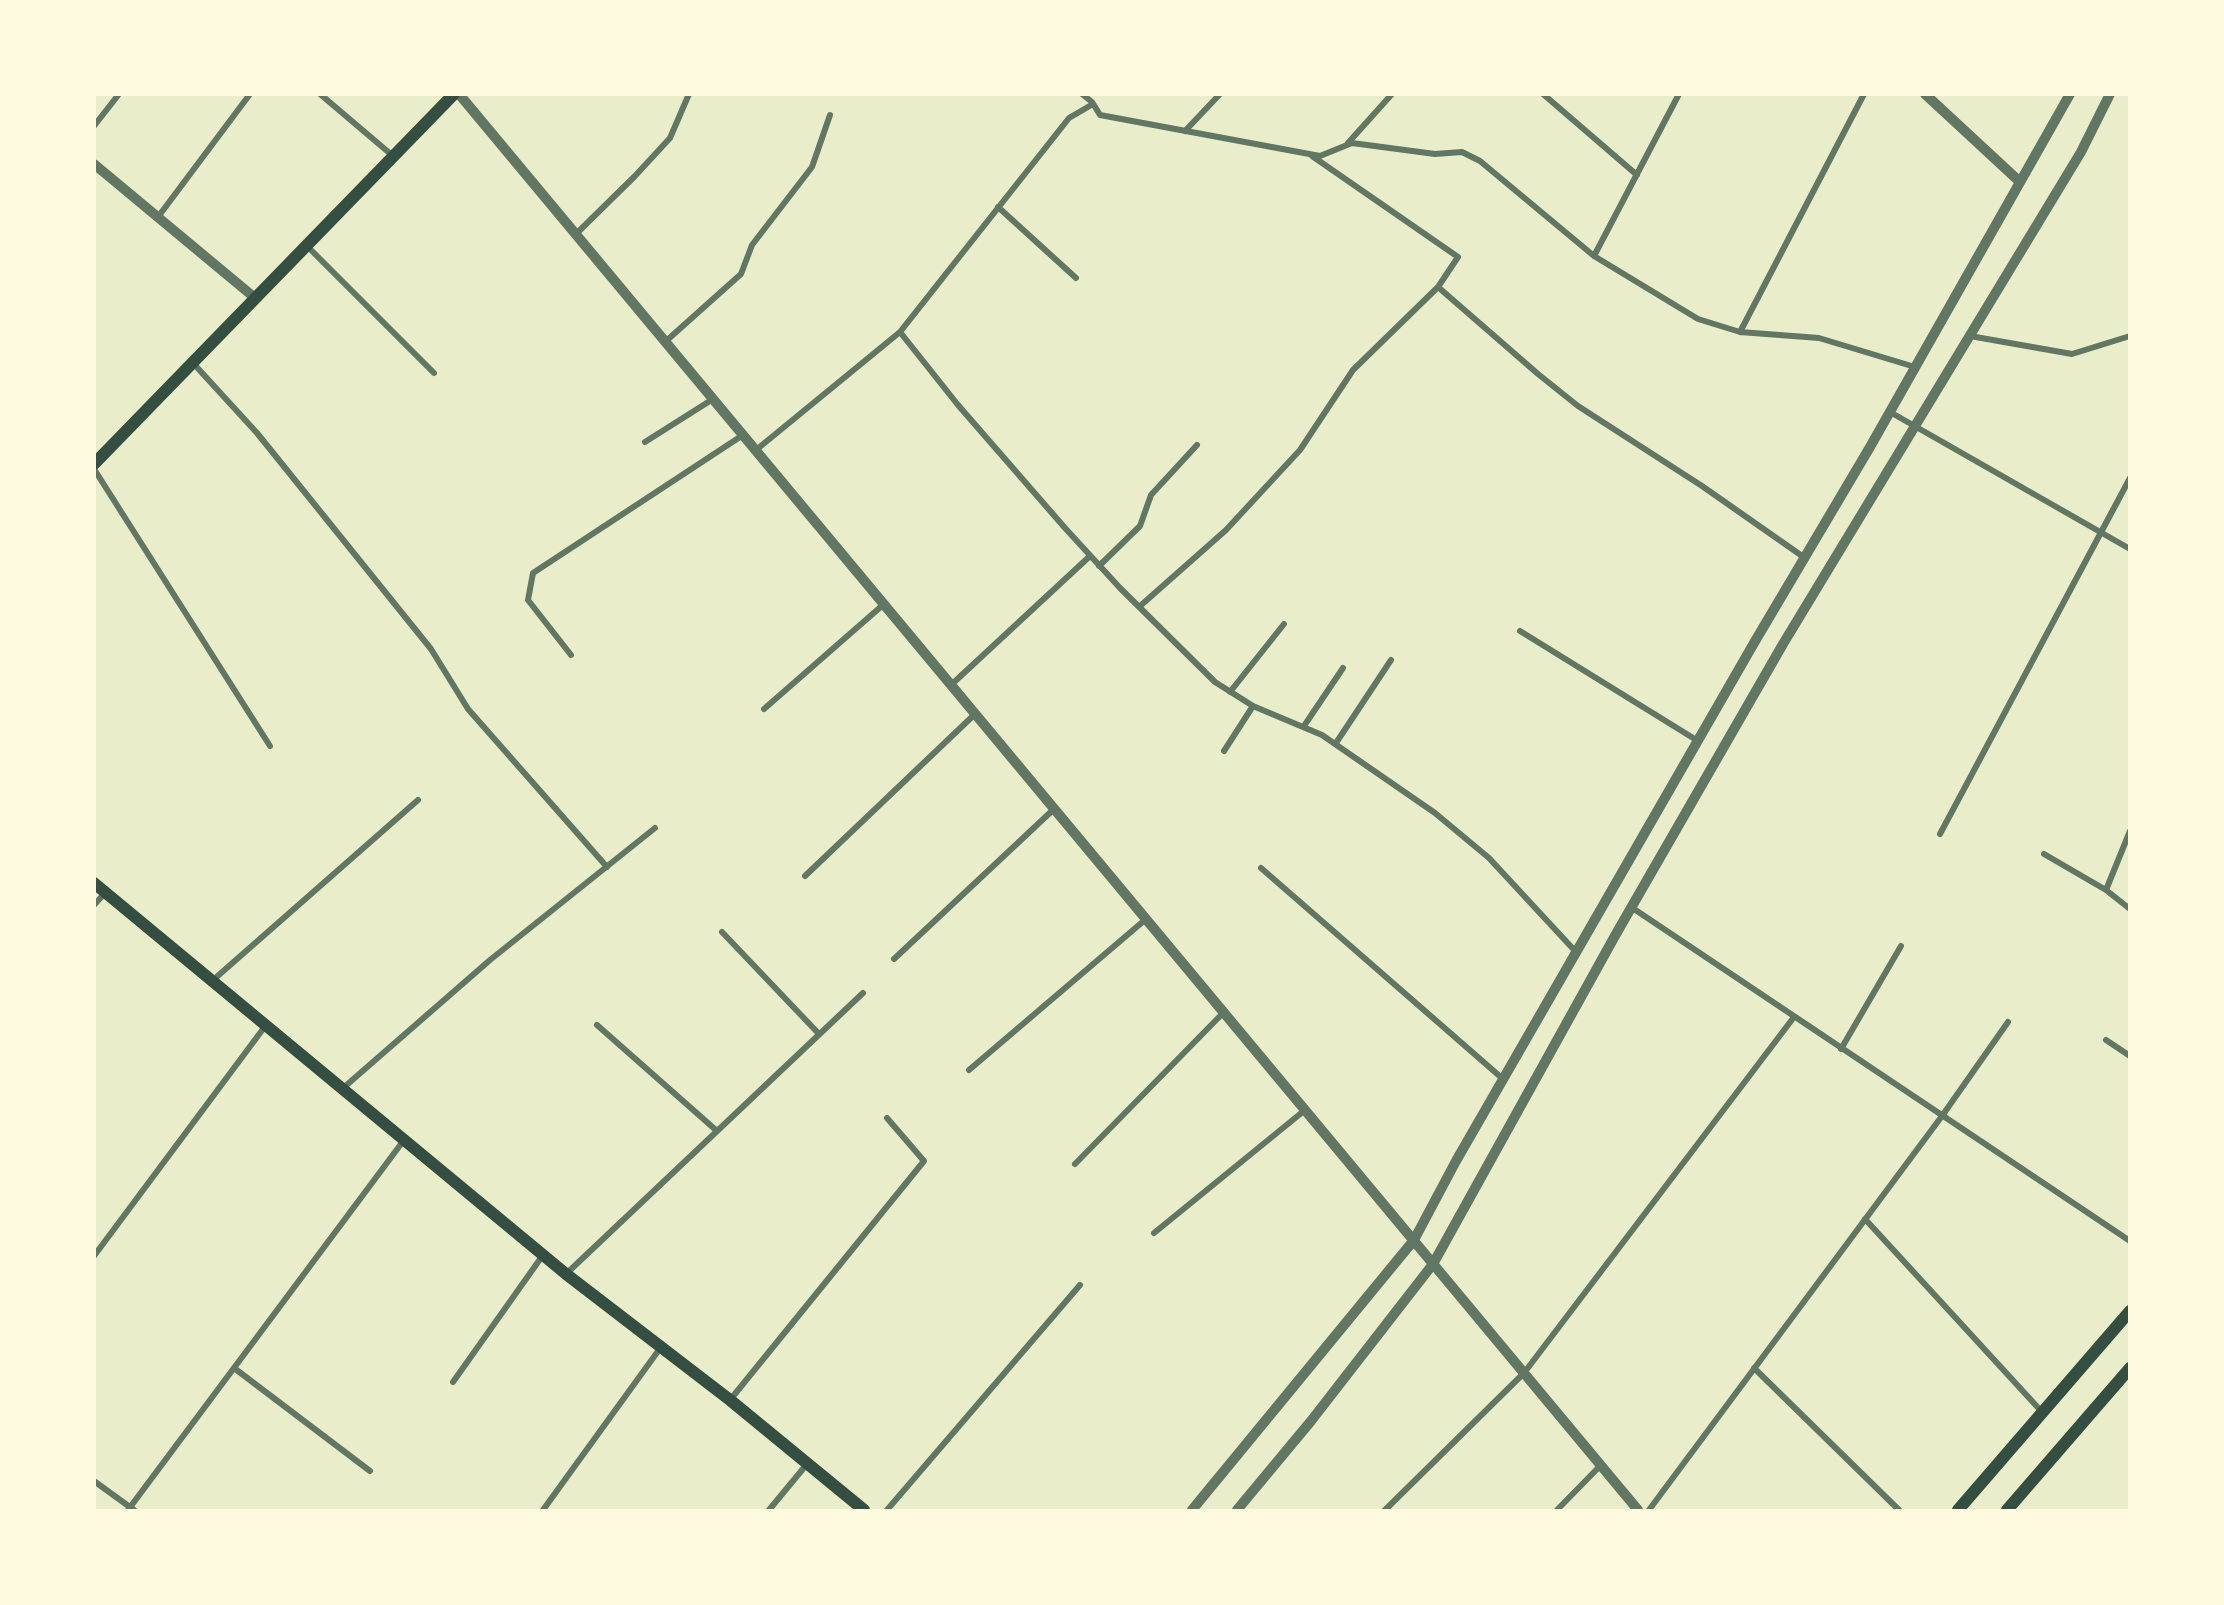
<!DOCTYPE html>
<html>
<head>
<meta charset="utf-8">
<style>
  body { margin:0 }
  #map { position:relative; width:2224px; height:1605px; overflow:hidden; background:#e9edc9; font-family:"Varela Round",sans-serif }
  canvas { display:block }
  .frame { position:absolute; inset:0; border:96px solid #fefae0; pointer-events:none }
</style>
</head>
<body>
<div id="map">
<canvas width="2224" height="1605"></canvas>
<div class="frame"></div>
</div>
<script>
const g = document.querySelector('canvas').getContext('2d');
g.lineJoin = 'round';
const poly = rows => new Path2D(rows.map(r => 'M' + r).join(''));
function strokePath(path, color, width, dash) { g.strokeStyle = color; g.lineWidth = width; g.lineCap = dash ? 'butt' : 'round'; g.setLineDash(dash || []); g.stroke(path); }
const minor = poly([
  [320,94,393,156],
  [1082,94,1092,102,1100,115,1320,156,1352,143,1435,154,1462,152,1480,161,1594,256,1698,319,1740,332,1819,338,1915,367],
  [1543,94,1637,175],
  [94,126,119,94],
  [1185,131,1220,94],
  [1348,143,1392,94],
  [1312,156,1458,257,1438,287,1538,374,1578,406,1702,486,1805,558],
  [998,207,1076,278],
  [158,217,250,94],
  [576,234,635,176,670,138,689,94],
  [306,245,434,373],
  [1594,256,1679,94],
  [900,332,958,405,1065,528,1120,588,1215,682,1253,706,1322,735,1435,813,1489,858,1576,952],
  [1740,332,1864,94],
  [1970,336,2072,354,2130,336],
  [665,342,741,274,752,245,812,167,830,115],
  [193,363,257,433,431,649,468,709,607,867],
  [1890,412,2130,549],
  [645,442,713,399],
  [756,450,900,332,1069,118,1093,104],
  [94,469,270,746],
  [1099,566,1140,526,1151,495,1197,445],
  [1139,607,1226,530,1300,450,1353,370,1438,287],
  [1520,631,1698,741],
  [571,655,528,600,533,573,743,435],
  [951,685,1090,556],
  [1230,692,1284,624],
  [764,709,884,604],
  [1304,726,1343,668],
  [1336,743,1391,660],
  [1224,751,1253,706],
  [1940,834,2130,478],
  [2044,854,2106,890,2130,909],
  [1261,868,1503,1079],
  [805,876,975,714],
  [2106,890,2130,831],
  [94,905,106,892],
  [1631,907,2130,1241],
  [722,932,819,1034],
  [894,959,1054,809],
  [212,981,418,800],
  [597,1025,717,1131],
  [2106,1040,2130,1056],
  [1841,1049,1901,946],
  [969,1070,1146,919],
  [342,1089,490,960,655,828],
  [1075,1164,1224,1012],
  [1865,1219,2042,1412],
  [1154,1233,1305,1110],
  [94,1256,266,1025],
  [566,1274,863,993],
  [234,1368,370,1471],
  [1754,1368,1899,1510],
  [453,1382,543,1255],
  [730,1400,924,1161,887,1118],
  [94,1481,134,1510],
  [128,1510,404,1140],
  [543,1510,661,1347],
  [769,1510,807,1464],
  [887,1510,1080,1285],
  [1385,1510,1524,1373,1794,1017],
  [1557,1510,1601,1465],
  [1649,1510,1942,1116,2008,1022]
]);
const tertiary = poly([
  [459,94,1638,1510],
  [1925,94,2020,182],
  [94,164,255,298],
  [1192,1510,1414,1240,1456,1161,1754,643,1870,447,2070,94],
  [1237,1510,1311,1421,1433,1264,1616,934,1783,644,2081,152,2110,94]
]);
const secondary = poly([
  [94,464,454,94],
  [94,883,566,1274,730,1400,864,1510],
  [1958,1510,2130,1311],
  [2007,1510,2130,1368]
]);
strokePath(minor, '#617663', 6);
strokePath(tertiary, '#617663', 10);
strokePath(secondary, '#344e41', 12);
</script>
</body>
</html>
